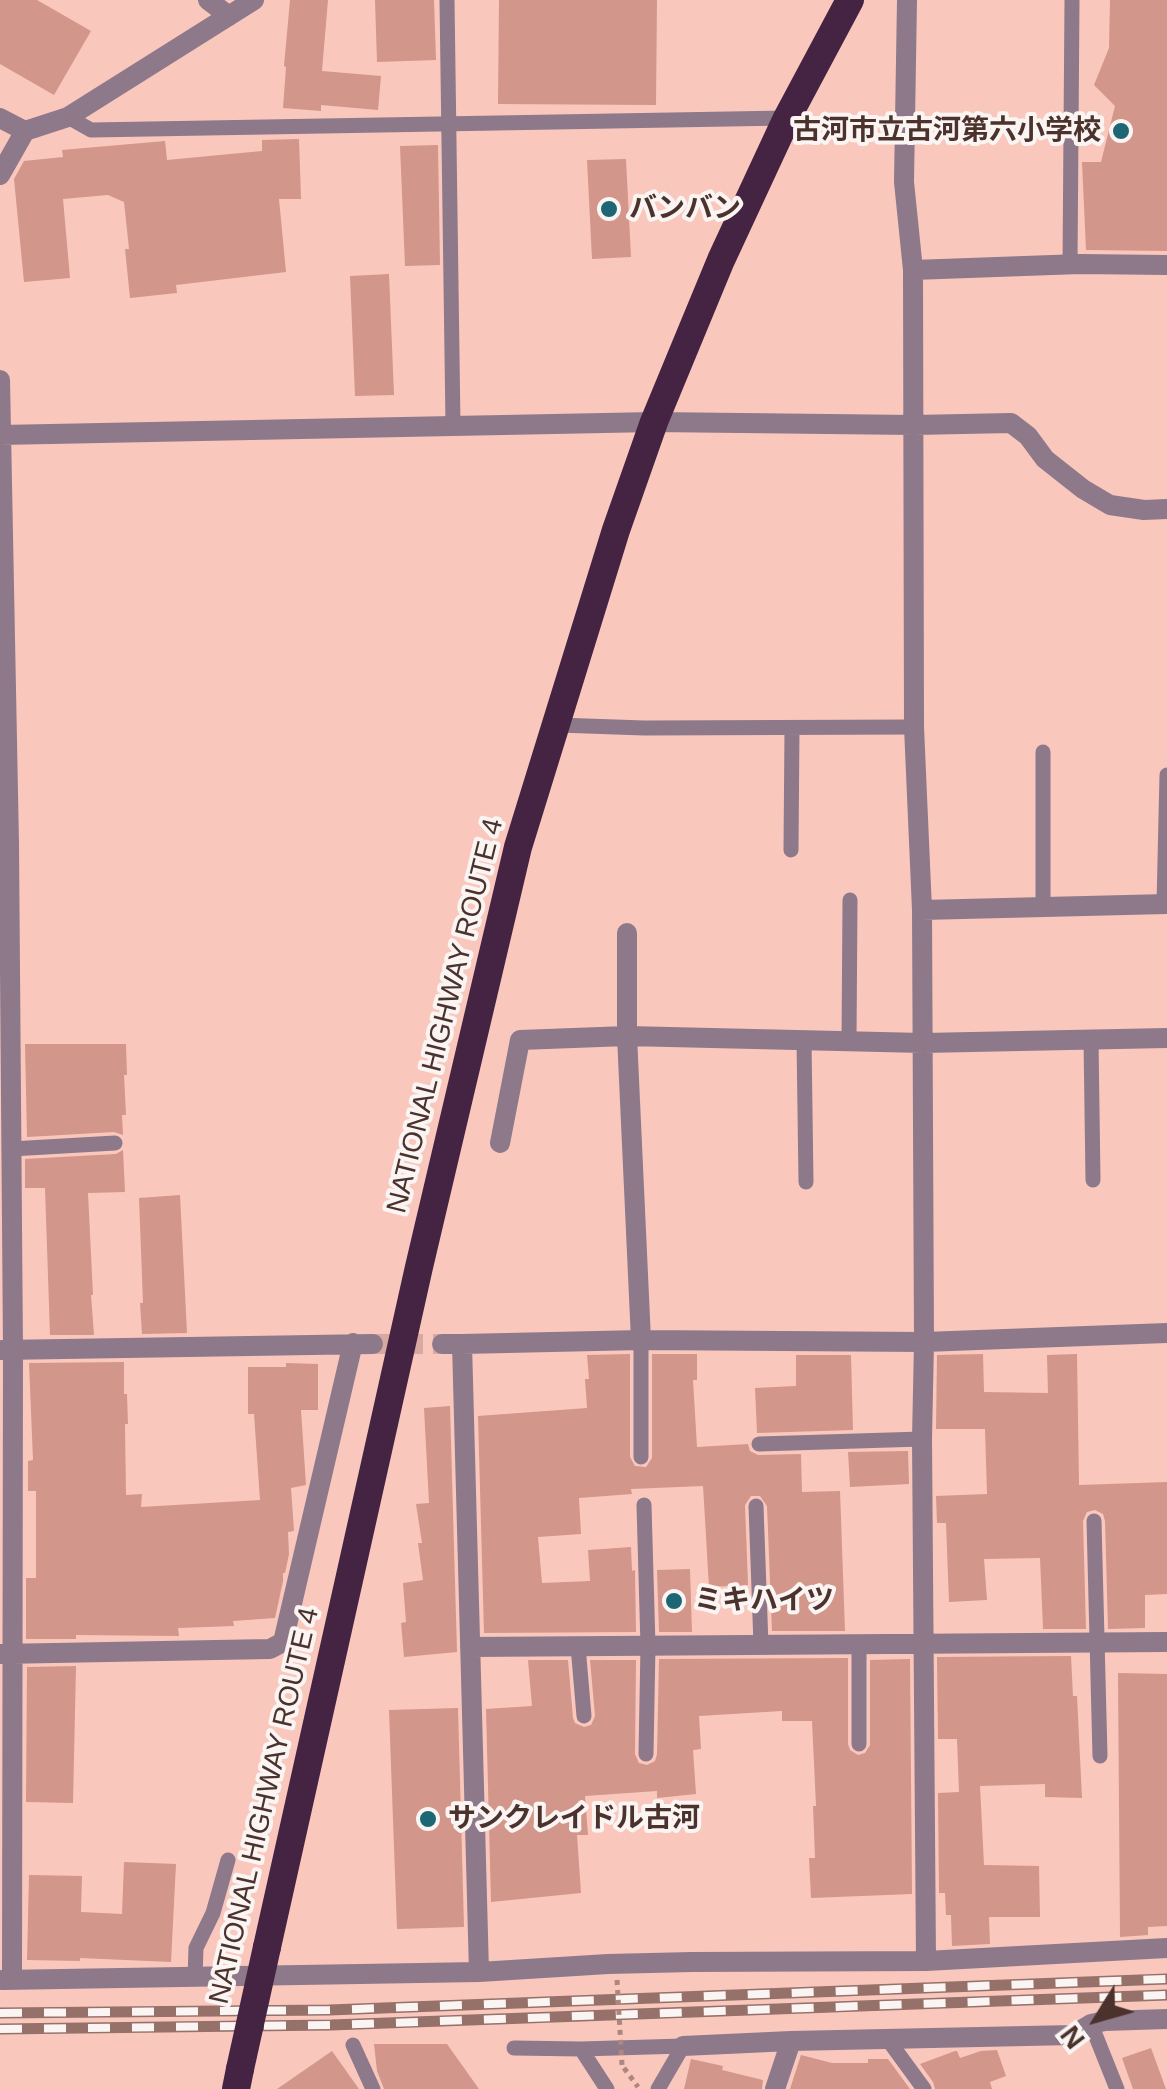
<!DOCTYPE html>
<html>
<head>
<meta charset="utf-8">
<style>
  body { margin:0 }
  #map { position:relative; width:1167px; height:2089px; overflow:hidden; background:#fac7bd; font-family:Helvetica,sans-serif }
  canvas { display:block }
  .north { position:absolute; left:1047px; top:1969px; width:100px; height:100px; -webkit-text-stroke:8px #faf4f2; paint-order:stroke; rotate:233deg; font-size:28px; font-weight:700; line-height:40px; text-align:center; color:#4b322d }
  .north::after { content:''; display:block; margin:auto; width:35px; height:45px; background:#4b322d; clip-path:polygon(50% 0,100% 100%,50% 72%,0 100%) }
</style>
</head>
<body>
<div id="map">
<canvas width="1167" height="2089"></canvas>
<div class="north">N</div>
</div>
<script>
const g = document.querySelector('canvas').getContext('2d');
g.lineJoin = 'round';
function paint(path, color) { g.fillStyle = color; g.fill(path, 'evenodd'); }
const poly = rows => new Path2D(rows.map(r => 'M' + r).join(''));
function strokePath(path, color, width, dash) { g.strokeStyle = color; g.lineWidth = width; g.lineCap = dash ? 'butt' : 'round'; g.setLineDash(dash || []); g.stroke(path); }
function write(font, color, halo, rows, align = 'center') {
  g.font = font + ' Helvetica,"Noto Sans JP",sans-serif'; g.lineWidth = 8; g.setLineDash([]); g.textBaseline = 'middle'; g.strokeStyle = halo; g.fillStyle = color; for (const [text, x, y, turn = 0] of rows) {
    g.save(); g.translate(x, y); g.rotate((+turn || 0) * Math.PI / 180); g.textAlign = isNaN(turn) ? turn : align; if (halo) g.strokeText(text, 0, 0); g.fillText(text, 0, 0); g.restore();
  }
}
const building = poly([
  [0,0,37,0,91,31,54,95,0,64],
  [290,0,328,0,322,71,381,76,378,110,321,105,321,111,283,108,286,67,284,66],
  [375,0,434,0,436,60,377,62],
  [499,0,657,0,656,105,498,104],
  [1110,0,1167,0,1167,251,1086,250,1082,162,1101,162,1115,106,1094,85,1109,48],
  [299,139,301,199,279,199,286,272,176,285,177,293,130,298,125,249,129,249,124,202,108,195,63,199,70,278,24,282,14,179,24,161,63,157,62,150,165,141,167,160,262,151,262,140],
  [438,145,440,265,405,266,400,146],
  [626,159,631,257,592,259,587,160],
  [389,274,394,395,355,396,350,276],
  [25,1044,126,1044,127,1075,124,1075,126,1115,122,1115,123,1135,114,1132,27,1137],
  [123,1150,125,1192,88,1193,93,1295,91,1295,94,1335,50,1335,45,1188,25,1188,25,1159,116,1154],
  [180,1195,187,1333,142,1334,140,1303,143,1303,139,1198],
  [630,1354,630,1457,635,1466,646,1467,652,1458,652,1354,697,1354,697,1380,693,1380,697,1447,748,1444,750,1451,758,1455,801,1454,802,1492,840,1491,845,1631,772,1631,767,1506,760,1496,751,1496,745,1505,748,1585,709,1587,703,1486,631,1489,632,1494,579,1498,581,1534,538,1537,542,1583,590,1581,588,1550,631,1547,632,1571,635,1570,636,1632,484,1633,478,1416,587,1408,585,1379,589,1379,587,1355],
  [983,1354,984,1392,1048,1393,1047,1355,1077,1354,1079,1485,1167,1482,1167,1594,1145,1595,1145,1628,1108,1629,1105,1521,1103,1514,1095,1510,1087,1512,1083,1521,1086,1629,1043,1629,1040,1558,984,1559,987,1600,949,1602,946,1523,937,1523,936,1496,987,1494,985,1429,936,1429,937,1355],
  [796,1355,851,1355,853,1430,757,1433,755,1388,796,1386],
  [124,1362,124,1394,127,1394,128,1424,125,1424,126,1495,142,1494,141,1507,260,1500,254,1414,248,1414,248,1367,286,1367,286,1363,318,1364,318,1410,301,1410,306,1485,291,1488,294,1531,288,1532,289,1554,285,1573,283,1573,283,1581,275,1618,233,1621,234,1626,178,1628,179,1636,76,1635,76,1639,26,1639,26,1578,36,1578,36,1491,28,1491,28,1461,33,1460,29,1363],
  [450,1406,457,1652,404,1657,401,1623,406,1622,403,1583,423,1580,418,1543,422,1543,416,1504,429,1503,424,1408],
  [908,1451,909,1484,850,1487,848,1452],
  [690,1569,692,1632,659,1632,657,1570],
  [1071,1656,1073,1696,1077,1696,1082,1798,1045,1797,1045,1784,980,1786,984,1865,1039,1866,1040,1917,989,1917,990,1944,952,1946,951,1915,946,1915,945,1893,939,1893,938,1793,959,1792,957,1739,938,1739,937,1657],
  [848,1658,848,1744,850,1750,858,1755,865,1753,870,1745,870,1660,910,1659,912,1894,811,1898,809,1858,815,1858,813,1806,816,1806,812,1721,782,1721,782,1711,699,1716,701,1749,693,1750,696,1794,657,1798,657,1791,585,1796,588,1835,577,1835,581,1893,491,1902,486,1709,532,1706,528,1660,568,1660,573,1718,575,1723,584,1727,591,1725,595,1716,590,1660,636,1660,635,1754,639,1763,647,1765,655,1761,657,1754,659,1659],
  [76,1666,73,1803,26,1802,27,1667],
  [1118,1673,1167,1674,1167,1926,1148,1927,1148,1935,1120,1937],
  [458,1708,464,1927,397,1929,389,1710],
  [124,1862,176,1864,171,1962,80,1958,80,1961,27,1960,29,1875,82,1876,81,1912,122,1914],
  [374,2044,447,2044,479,2089,384,2089,377,2071],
  [1151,2048,1166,2089,1133,2089,1122,2058],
  [997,2050,1006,2076,990,2082,992,2089,935,2089,933,2082,920,2064,955,2051,957,2051,960,2058,981,2051],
  [332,2051,359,2089,277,2089],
  [801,2055,832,2063,868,2063,868,2059,888,2059,910,2089,790,2089],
  [691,2059,723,2066,722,2070,763,2080,762,2089,684,2089]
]);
const minorTunnel = poly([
  [373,1344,442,1344]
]);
const path = poly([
  [624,2068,638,2087]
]);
const service = poly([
  [447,0,453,425],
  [68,117,91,130,787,118],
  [1070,265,1072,0],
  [558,725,644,728,914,727],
  [1043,752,1043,907],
  [791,850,792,728],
  [1164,904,1167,775],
  [1091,1039,1093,1180],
  [804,1040,806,1182],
  [849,1041,850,900],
  [11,1149,115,1143],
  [641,1340,641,1457],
  [759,1444,922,1439],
  [644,1505,648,1646,646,1754],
  [756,1506,761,1645],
  [1094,1521,1100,1756],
  [859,1644,859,1744],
  [578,1646,584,1716],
  [195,1978,196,1948,213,1913,228,1860],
  [1091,2024,1117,2089],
  [889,2041,924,2089],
  [353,2045,373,2089],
  [514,2048,581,2049],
  [607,2089,581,2049,683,2046],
  [658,2089,683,2046]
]);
const minor = poly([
  [208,0,229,16],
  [907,0,904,182,913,270,914,727,922,910,924,1342,922,1439,926,1961],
  [0,175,25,131,68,117,254,0],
  [913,270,1080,264,1167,265],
  [0,380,9,844,13,1350,12,1980],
  [0,435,654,422,914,425,1011,423,1028,436,1045,459,1083,489,1110,505,1144,510,1167,509],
  [922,910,1167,904],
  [627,933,627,1036,923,1043,1167,1038],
  [500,1143,520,1040,627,1036,641,1340],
  [442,1344,462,1344,479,1972],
  [462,1344,641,1340,924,1342,1167,1333],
  [2,1350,373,1344],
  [470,1647,1167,1642],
  [0,1654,270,1649,283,1642,353,1343],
  [2,1980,479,1972,608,1964,692,1962,926,1961,1167,1948],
  [683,2046,791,2041],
  [775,2089,791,2041,1073,2035,1091,2024,1105,2021,1167,2019]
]);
const tertiary = poly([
  [0,118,25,131]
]);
const trunk = poly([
  [267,1947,419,1267,518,847,616,530,654,422,721,260,787,118,850,0],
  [236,2089,240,2069]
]);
const rail = poly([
  [0,2013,329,2010,1167,1979],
  [0,2029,331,2025,1167,1995]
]);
const pathBridge = poly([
  [617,1980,622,2065]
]);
const trunkBridge = poly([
  [240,2069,267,1947]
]);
const markers = [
  [1121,131,10,"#1d6673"],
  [609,209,10,"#1d6673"],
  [674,1601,10,"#1d6673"],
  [428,1819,10,"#1d6673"]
];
const poiNames = [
  ["古河市立古河第六小学校",1101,131,"right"],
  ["バンバン",629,209],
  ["ミキハイツ",694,1601],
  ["サンクレイドル古河",448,1819]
];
const streetNames = [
  ["NATIONAL HIGHWAY ROUTE 4",446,1016,-76],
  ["NATIONAL HIGHWAY ROUTE 4",265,1806,-77]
];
paint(building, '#d2968b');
strokePath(minorTunnel, '#d7a9a0', 20, [20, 10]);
strokePath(path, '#ae867e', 5, [5, 5]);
strokePath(service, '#8d798a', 15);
strokePath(minor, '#8d798a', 20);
strokePath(tertiary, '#8d798a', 20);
strokePath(trunk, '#452342', 28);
strokePath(rail, '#95716a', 11);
strokePath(rail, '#faf4f2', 8, [22]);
strokePath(pathBridge, '#ae867e', 5, [5, 5]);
strokePath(trunkBridge, '#452342', 28);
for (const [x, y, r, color] of markers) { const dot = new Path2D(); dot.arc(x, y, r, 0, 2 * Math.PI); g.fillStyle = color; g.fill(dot); strokePath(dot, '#faf4f2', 4); }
write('bold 28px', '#4b322d', '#faf4f2', poiNames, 'left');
write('28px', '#4b322d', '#faf4f2', streetNames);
</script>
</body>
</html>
